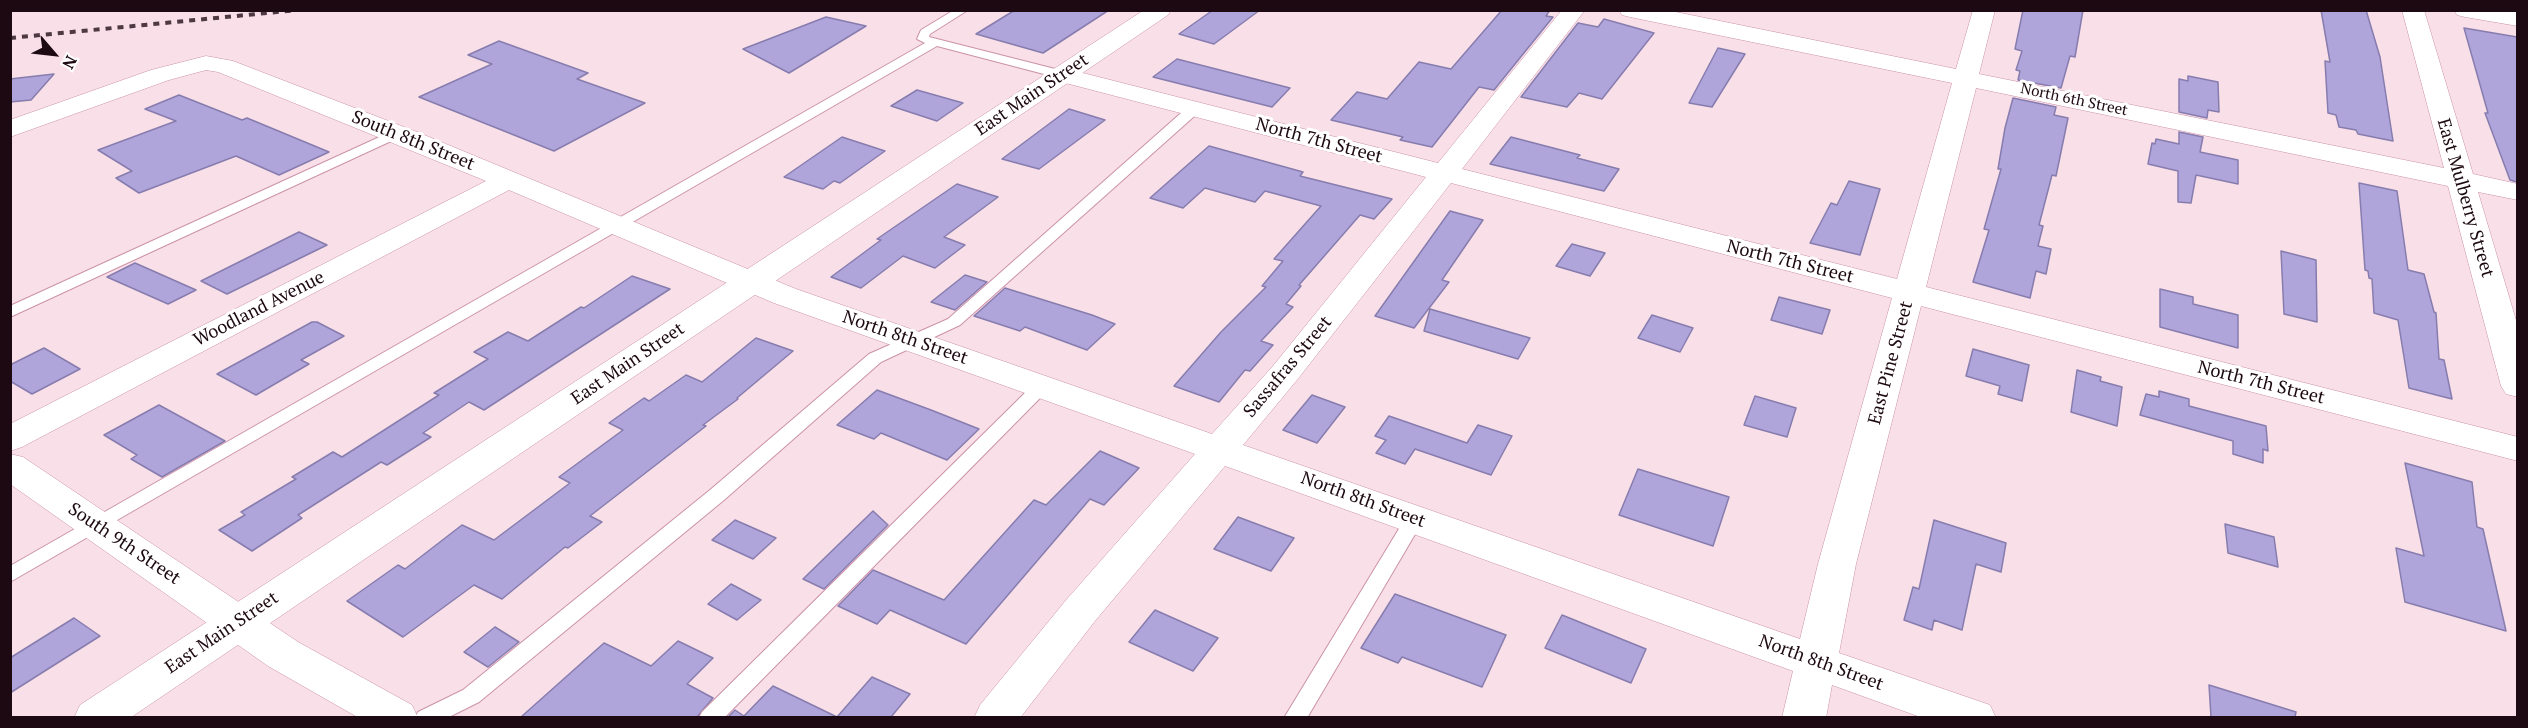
<!DOCTYPE html>
<html>
<head>
<meta charset="utf-8">
<style>
  body { margin:0 }
  #map { position:relative; width:2528px; height:728px; overflow:hidden; background:#f8dfe8; font-family:"PT Serif",serif }
  canvas { display:block }
  .frame { position:absolute; inset:0; border:12px solid #1d0912; pointer-events:none }
  .north { position:absolute; left:24px; top:24px; width:60px; height:60px; -webkit-text-stroke:4px #fff; paint-order:stroke; rotate:118deg; font-size:16px; font-weight:700; line-height:24px; text-align:center; color:#1d0912 }
  .north::after { content:''; display:block; margin:auto; width:21px; height:27px; background:#1d0912; clip-path:polygon(50% 0,100% 100%,50% 72%,0 100%) }
</style>
</head>
<body>
<div id="map">
<canvas width="2528" height="728"></canvas>
<div class="frame"></div>
<div class="north">N</div>
</div>
<script>
const g = document.querySelector('canvas').getContext('2d');
g.lineJoin = 'round';
function paint(path, color) { g.fillStyle = color; g.fill(path, 'evenodd'); }
const poly = rows => new Path2D(rows.map(r => 'M' + r).join(''));
function strokePath(path, color, width, dash) { g.strokeStyle = color; g.lineWidth = width; g.lineCap = dash ? 'butt' : 'round'; g.setLineDash(dash || []); g.stroke(path); }
function write(font, color, halo, rows, align = 'center') {
  g.font = font + ' "PT Serif",serif'; g.lineWidth = 6; g.setLineDash([]); g.textBaseline = 'middle'; g.strokeStyle = halo; g.fillStyle = color; for (const [text, x, y, turn = 0] of rows) {
    g.save(); g.translate(x, y); g.rotate((+turn || 0) * Math.PI / 180); g.textAlign = isNaN(turn) ? turn : align; if (halo) g.strokeText(text, 0, 0); g.fillText(text, 0, 0); g.restore();
  }
}
const building = poly([
  [1015,10,1109,10,1043,53,976,34,1015,10],
  [1213,10,1260,10,1214,44,1179,34,1213,10],
  [1502,10,1550,10,1546,16,1553,17,1494,90,1479,87,1432,147,1400,140,1403,137,1331,120,1357,92,1387,99,1419,62,1451,69,1502,10],
  [2023,10,2083,10,2075,57,2070,56,2061,88,2018,80,2020,71,2016,70,2022,51,2015,49,2023,10],
  [2321,10,2366,10,2380,57,2393,141,2358,134,2356,130,2339,127,2336,115,2328,113,2325,61,2330,62,2321,10],
  [826,17,866,26,789,73,743,49,826,17],
  [1604,19,1654,33,1602,99,1579,93,1567,107,1521,97,1578,23,1598,27,1604,19],
  [2464,28,2517,37,2517,182,2510,180,2485,113,2488,113,2464,28],
  [499,41,588,73,577,79,645,103,554,151,419,97,492,64,468,55,499,41],
  [1718,48,1745,54,1712,107,1689,103,1718,48],
  [1177,59,1290,88,1272,107,1153,77,1177,59],
  [54,74,31,100,10,102,10,79,54,74],
  [2188,76,2218,82,2219,112,2208,110,2207,118,2179,112,2179,79,2188,81,2188,76],
  [917,90,963,103,937,121,891,106,917,90],
  [179,95,242,120,247,118,329,152,279,175,236,156,139,193,116,178,132,171,98,150,176,121,145,109,179,95],
  [2013,98,2056,107,2054,115,2068,118,2056,176,2052,175,2039,225,2043,226,2038,246,2051,249,2046,274,2036,271,2030,298,1973,282,1989,230,1984,229,2001,169,1998,169,2005,128,2013,98],
  [1069,109,1105,120,1039,169,1002,159,1069,109],
  [2179,132,2203,137,2200,152,2238,160,2238,184,2196,175,2191,203,2178,202,2178,171,2148,164,2152,143,2155,144,2156,139,2179,144,2179,132],
  [842,137,885,151,840,183,834,181,823,189,784,177,842,137],
  [1511,137,1580,155,1577,158,1619,169,1604,191,1490,164,1511,137],
  [1209,146,1303,172,1300,176,1392,199,1374,219,1360,215,1299,285,1301,286,1286,304,1293,307,1261,341,1273,345,1250,371,1245,370,1219,402,1174,386,1221,332,1266,287,1262,286,1283,261,1274,259,1321,206,1265,191,1255,202,1205,188,1183,208,1150,198,1209,146],
  [1849,181,1880,189,1860,255,1810,243,1831,203,1837,205,1849,181],
  [2359,183,2397,191,2408,270,2424,274,2434,312,2436,313,2439,359,2444,360,2452,399,2409,388,2398,320,2374,313,2372,279,2369,278,2368,271,2365,270,2359,183],
  [957,184,998,197,944,237,965,245,935,268,903,256,861,288,831,277,881,240,877,239,957,184],
  [1450,211,1483,220,1442,280,1449,282,1414,328,1375,316,1450,211],
  [299,232,327,245,227,294,201,281,299,232],
  [1572,244,1605,253,1590,276,1556,266,1572,244],
  [2281,251,2316,260,2317,322,2284,314,2281,251],
  [135,263,196,290,168,304,107,277,135,263],
  [965,275,987,282,955,310,931,302,965,275],
  [632,276,670,289,484,410,469,402,423,433,431,437,387,465,381,462,298,515,302,518,252,551,219,530,245,515,241,512,296,479,292,477,333,452,342,457,439,395,434,393,488,359,474,352,508,332,528,341,581,307,584,308,632,276],
  [1005,288,1092,315,1115,324,1087,350,1025,327,1020,331,974,316,1005,288],
  [2160,289,2193,297,2193,304,2238,315,2238,348,2160,327,2160,289],
  [1779,297,1830,310,1822,334,1771,320,1779,297],
  [1430,309,1530,338,1518,359,1424,331,1430,309],
  [1652,315,1693,328,1680,352,1638,338,1652,315],
  [312,322,317,322,344,336,301,360,309,364,256,395,217,374,312,322],
  [756,338,793,351,737,398,738,399,703,425,706,426,590,516,602,522,568,548,565,547,502,599,474,585,403,637,347,601,398,565,405,569,462,525,494,540,570,483,559,477,623,430,609,423,644,398,649,401,686,375,702,382,756,338],
  [44,348,80,369,32,394,10,381,10,365,44,348],
  [1973,349,2029,365,2022,401,1998,394,2000,386,1966,376,1973,349],
  [2077,370,2101,377,2100,381,2122,387,2117,426,2071,412,2077,370],
  [877,390,931,410,979,429,947,460,881,433,874,439,837,425,877,390],
  [2159,391,2189,399,2189,406,2266,426,2268,451,2263,449,2263,463,2233,454,2233,441,2140,415,2146,394,2159,397,2159,391],
  [1312,395,1345,407,1317,443,1283,430,1312,395],
  [1755,396,1796,408,1787,437,1744,425,1755,396],
  [159,405,225,441,162,477,131,459,137,455,104,435,159,405],
  [1389,416,1467,443,1478,425,1512,436,1491,475,1415,449,1405,464,1376,453,1386,440,1375,436,1389,416],
  [1100,451,1139,468,1104,505,1090,499,966,644,890,610,877,624,838,606,873,570,944,600,1034,500,1046,505,1100,451],
  [2405,463,2472,482,2477,527,2483,529,2506,631,2405,602,2396,548,2424,556,2405,463],
  [1638,469,1729,497,1713,546,1619,515,1638,469],
  [873,511,888,525,824,589,803,579,873,511],
  [1238,517,1294,538,1271,571,1214,549,1238,517],
  [735,520,776,538,753,559,712,540,735,520],
  [1934,520,2006,543,2001,572,1976,564,1962,630,1934,620,1932,630,1904,620,1913,587,1919,589,1934,520],
  [2225,524,2274,537,2278,567,2228,553,2225,524],
  [731,584,761,600,737,620,708,604,731,584],
  [1395,594,1506,635,1482,687,1402,657,1398,663,1361,648,1395,594],
  [1155,610,1218,638,1193,671,1129,642,1155,610],
  [1562,615,1646,649,1631,683,1545,648,1562,615],
  [74,618,100,636,10,693,10,658,74,618],
  [495,627,519,642,488,667,464,652,495,627],
  [678,641,713,658,687,684,713,698,697,717,521,717,604,643,651,666,678,641],
  [872,677,910,694,891,717,728,717,735,710,744,716,773,686,837,717,872,677],
  [2209,685,2296,712,2295,717,2211,717,2209,685]
]);
const service = poly([
  [954,10,968,10,930,34,929,37,1067,72,1069,75,1063,79,937,46,10,582,10,566,925,43,917,39,921,30,954,10],
  [1194,105,1199,106,1200,109,1199,112,960,325,881,362,724,500,479,702,447,718,415,718,418,712,463,690,710,490,869,354,948,319,1189,106,1194,105],
  [397,129,402,130,404,133,402,136,10,317,10,306,397,129],
  [1042,381,1048,382,1050,386,1048,390,724,718,699,718,702,712,1036,382,1042,381],
  [1415,512,1422,514,1424,519,1307,718,1284,718,1408,514,1415,512]
]);
const minor = poly([
  [1562,10,1585,10,1462,169,1897,279,1952,83,1630,17,1622,15,1619,10,1666,10,1956,69,1973,10,1995,10,1979,74,2444,168,2402,10,2424,10,2473,174,2518,184,2518,200,2478,192,2518,327,2518,397,2506,394,2501,386,2448,186,1976,88,1926,287,2518,437,2518,461,1921,306,1856,564,1839,653,1990,705,1996,718,1923,718,1832,685,1826,718,1782,718,1793,671,1225,466,1095,621,1020,718,974,718,980,705,1067,599,1195,454,774,303,509,190,22,447,10,451,10,424,486,181,218,72,206,70,169,80,10,137,10,120,151,70,206,56,233,61,417,132,796,289,1212,434,1273,366,1426,177,1054,80,1051,75,1054,70,1063,68,1438,163,1562,10],
  [1451,183,1892,298,1818,564,1800,639,1243,445,1297,380,1451,183],
  [2454,10,2518,12,2518,26,2465,17,2457,15,2454,10],
  [10,454,23,457,298,642,412,705,418,718,359,718,268,666,10,484,10,454]
]);
const trunk = poly([
  [1144,10,1171,10,1168,15,130,718,74,718,80,705,1144,10]
]);
const rail = poly([
  [10,38,298,10]
]);
const farStreetnames = [
  ["North 6th Street",2074,100,12]
];
const streetNames = [
  ["East Main Street",1032,95,-34],
  ["South 8th Street",413,141,22],
  ["North 7th Street",1319,141,15],
  ["East Mulberry Street",2465,198,74],
  ["North 7th Street",1790,262,14],
  ["Woodland Avenue",259,309,-27],
  ["North 8th Street",905,338,19],
  ["East Pine Street",1891,363,-75],
  ["East Main Street",628,364,-34],
  ["Sassafras Street",1288,367,-50],
  ["North 7th Street",2261,383,14],
  ["North 8th Street",1363,500,20],
  ["South 9th Street",124,544,34],
  ["East Main Street",222,633,-34],
  ["North 8th Street",1821,663,20]
];
paint(building, '#b0a5da');
strokePath(building, '#877cae', 1.5);
strokePath(service, '#cc92a8', 2);
strokePath(minor, '#cc92a8', 1);
strokePath(trunk, '#cc92a8', 1);
paint(service, '#fff');
paint(minor, '#fff');
paint(trunk, '#fff');
strokePath(rail, '#4e3942', 4, [6, 6]);
write('15px', '#1d0912', '#fff', farStreetnames);
write('18px', '#1d0912', '#fff', streetNames);
</script>
</body>
</html>
